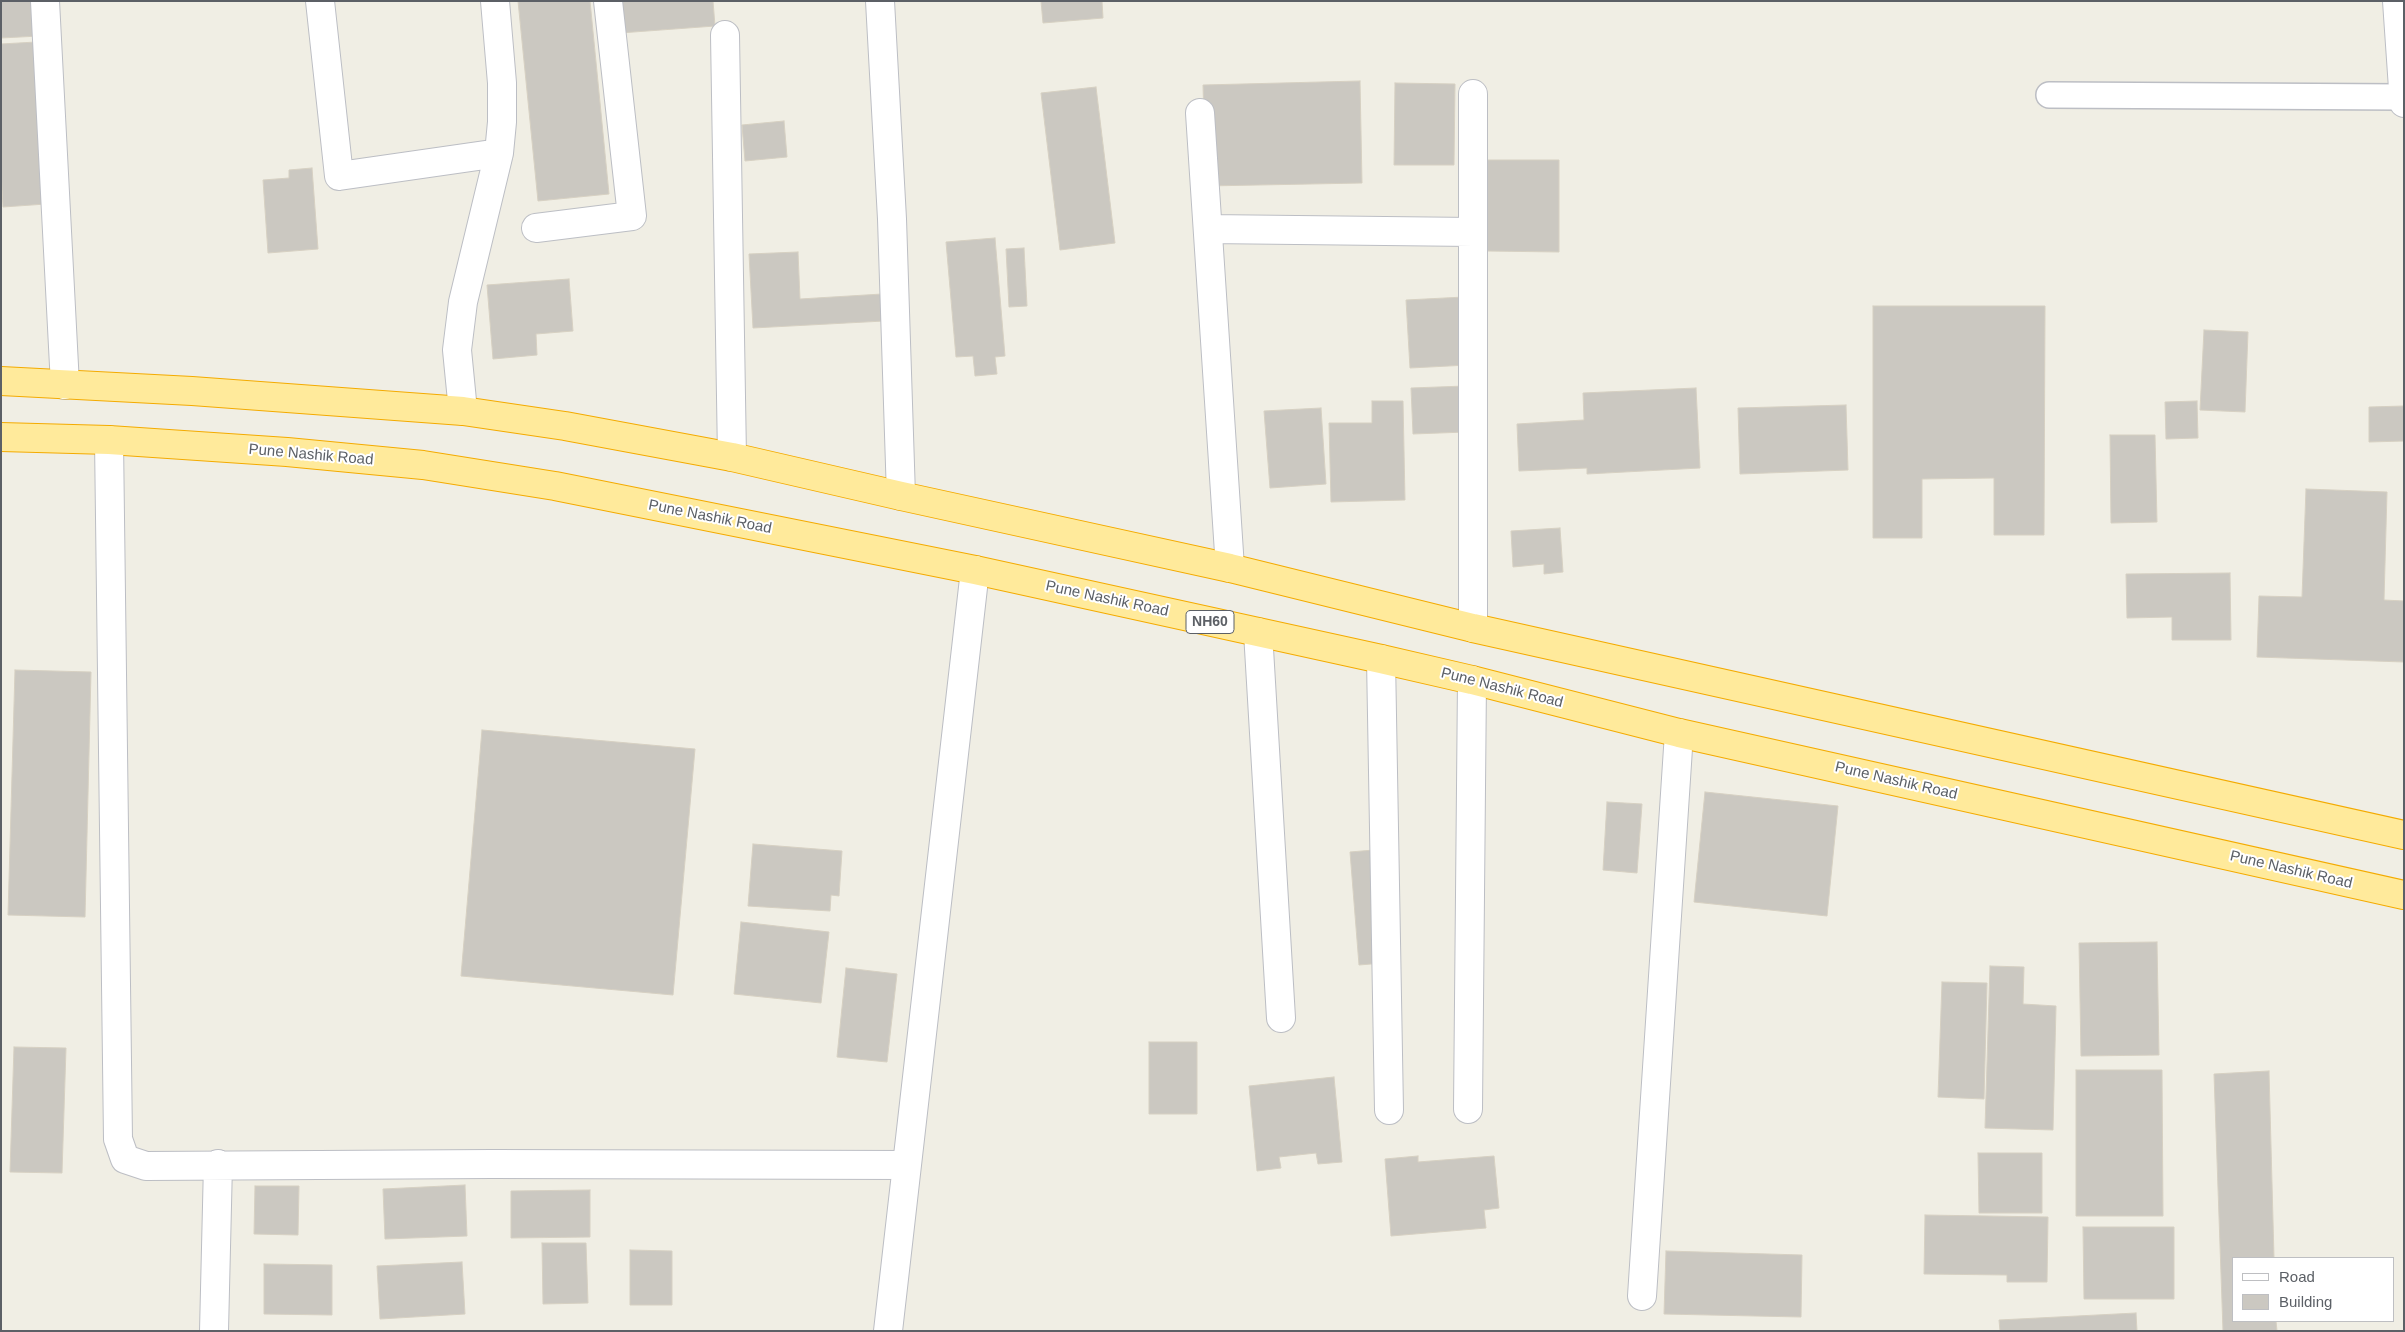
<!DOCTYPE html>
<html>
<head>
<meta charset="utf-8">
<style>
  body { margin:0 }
  #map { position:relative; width:2405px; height:1332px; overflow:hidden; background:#f0eee4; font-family:Helvetica,sans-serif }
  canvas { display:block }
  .frame { position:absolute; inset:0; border:2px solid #5c6066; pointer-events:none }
  .legend { position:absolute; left:2232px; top:1257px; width:162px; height:65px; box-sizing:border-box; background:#fff; border:1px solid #bebfc2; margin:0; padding:6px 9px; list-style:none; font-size:15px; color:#5c6066 }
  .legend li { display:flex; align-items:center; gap:10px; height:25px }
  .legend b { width:25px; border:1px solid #bebfc2 }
</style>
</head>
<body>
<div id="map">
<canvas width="2405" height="1332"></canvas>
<div class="frame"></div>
<ul class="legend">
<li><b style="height:6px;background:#fff"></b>Road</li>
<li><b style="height:14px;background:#cbc8c1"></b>Building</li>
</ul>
</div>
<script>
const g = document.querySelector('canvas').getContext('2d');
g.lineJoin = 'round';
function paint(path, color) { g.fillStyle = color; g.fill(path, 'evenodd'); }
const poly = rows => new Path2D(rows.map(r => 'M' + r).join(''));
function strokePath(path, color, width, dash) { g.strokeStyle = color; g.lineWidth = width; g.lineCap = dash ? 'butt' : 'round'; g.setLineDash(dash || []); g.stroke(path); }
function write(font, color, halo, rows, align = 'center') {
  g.font = font + ' Helvetica,sans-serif'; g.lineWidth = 4; g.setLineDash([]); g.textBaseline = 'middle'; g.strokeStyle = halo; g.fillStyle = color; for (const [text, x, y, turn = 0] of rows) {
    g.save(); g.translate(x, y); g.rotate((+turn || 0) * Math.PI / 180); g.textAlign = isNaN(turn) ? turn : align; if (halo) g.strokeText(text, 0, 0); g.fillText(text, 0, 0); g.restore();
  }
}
const building = poly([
  [1,1,37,1,39,36,1,38,1,1],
  [518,1,590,1,609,194,538,201,518,1],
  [618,1,713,1,715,26,620,33,618,1],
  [1041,1,1102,1,1103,18,1043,23,1041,1],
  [36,42,46,204,3,207,1,171,1,44,36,42],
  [1360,81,1362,183,1206,186,1203,85,1360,81],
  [1395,83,1455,84,1454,165,1394,165,1395,83],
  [1096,87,1115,243,1060,250,1041,93,1096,87],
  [784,121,787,157,745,161,742,125,784,121],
  [1487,160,1559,160,1559,252,1487,251,1487,160],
  [312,168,318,249,268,253,263,180,289,178,289,170,312,168],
  [995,238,1005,356,995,357,997,374,975,376,973,356,956,357,946,242,995,238],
  [1024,248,1027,306,1009,307,1006,249,1024,248],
  [798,252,800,299,882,294,884,321,753,328,749,254,798,252],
  [569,279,573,331,536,334,537,355,493,359,487,285,569,279],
  [1464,297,1468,365,1410,368,1406,300,1464,297],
  [1873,306,2045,306,2044,535,1994,535,1994,478,1922,479,1922,538,1873,538,1873,306],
  [2204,330,2248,332,2245,412,2200,410,2204,330],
  [1465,386,1466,432,1413,434,1411,388,1465,386],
  [1696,388,1700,468,1587,474,1587,468,1519,471,1517,424,1584,420,1583,393,1696,388],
  [1372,401,1403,401,1405,500,1331,502,1329,423,1372,423,1372,401],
  [2197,401,2198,438,2166,439,2165,402,2197,401],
  [1846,405,1848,470,1740,474,1738,408,1846,405],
  [2404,406,2404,441,2369,442,2369,407,2404,406],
  [1321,408,1326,484,1270,488,1264,411,1321,408],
  [2110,435,2155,435,2157,522,2111,523,2110,435],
  [2306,489,2387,492,2384,600,2404,601,2404,662,2257,657,2259,596,2302,597,2306,489],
  [1560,528,1563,572,1544,574,1544,564,1513,567,1511,531,1560,528],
  [2230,573,2231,640,2172,640,2172,617,2127,618,2126,574,2230,573],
  [15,670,91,672,85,917,8,915,15,670],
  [482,730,695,749,673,995,461,976,482,730],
  [1705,792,1838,806,1827,916,1694,902,1705,792],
  [1607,802,1642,804,1637,873,1603,870,1607,802],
  [753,844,842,851,839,896,831,895,830,911,748,906,753,844],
  [1374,850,1383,963,1359,965,1350,852,1374,850],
  [741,922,829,932,821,1003,734,994,741,922],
  [2157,942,2159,1055,2081,1056,2079,943,2157,942],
  [1990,966,2024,967,2023,1004,2056,1006,2053,1130,1985,1128,1990,966],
  [846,968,897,974,887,1062,837,1057,846,968],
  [1942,982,1987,983,1984,1099,1938,1097,1942,982],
  [1149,1042,1197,1042,1197,1114,1149,1114,1149,1042],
  [14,1047,66,1048,62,1173,10,1172,14,1047],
  [2076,1070,2162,1070,2163,1216,2076,1216,2076,1070],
  [2269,1071,2274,1258,2234,1258,2234,1321,2276,1321,2277,1331,2223,1331,2214,1074,2269,1071],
  [1334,1077,1342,1162,1318,1164,1316,1153,1279,1157,1281,1168,1257,1171,1249,1086,1334,1077],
  [1978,1153,2042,1153,2042,1213,1979,1213,1978,1153],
  [1418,1156,1418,1162,1494,1156,1499,1208,1484,1210,1486,1228,1391,1236,1385,1159,1418,1156],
  [465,1185,467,1236,385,1239,383,1189,465,1185],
  [255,1186,299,1186,298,1235,254,1234,255,1186],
  [590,1190,590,1237,511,1238,511,1191,590,1190],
  [1925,1215,2048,1217,2047,1282,2007,1282,2007,1275,1924,1274,1925,1215],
  [2083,1227,2174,1227,2174,1299,2084,1299,2083,1227],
  [542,1243,586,1243,588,1303,543,1304,542,1243],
  [630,1250,672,1251,672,1305,630,1305,630,1250],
  [1666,1251,1802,1255,1801,1317,1664,1314,1666,1251],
  [462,1262,465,1314,380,1319,377,1266,462,1262],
  [264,1264,332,1265,332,1315,264,1314,264,1264],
  [2136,1313,2137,1331,2000,1331,1999,1320,2136,1313]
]);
const service = poly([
  [2049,95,2403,97]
]);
const minor = poly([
  [45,1,65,385],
  [320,1,339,176,499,153],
  [880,1,892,219,901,496],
  [2397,1,2404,103],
  [725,35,732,457],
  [1200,113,1230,568],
  [536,228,632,216,608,1],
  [1208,229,1473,232],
  [463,411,457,350,463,302,499,153,502,122,502,83,495,1],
  [109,440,118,1139,125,1159,146,1166,492,1164,907,1165],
  [1473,628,1473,94],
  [1258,632,1281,1018],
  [1381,659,1389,1110],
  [1468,1109,1472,680],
  [1642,1296,1679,733],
  [214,1331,218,1164],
  [888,1331,975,570]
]);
const trunk = poly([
  [1,381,192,391,463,411,565,426,732,457,901,496,1230,568,1473,628,2404,835],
  [1,437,109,440,287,452,423,465,555,486,975,570,1381,659,1472,680,1679,733,2404,895]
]);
const shields = [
  [1210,622,48]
];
const shieldNames = [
  ["NH60",1210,622]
];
const streetNames = [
  ["Pune Nashik Road",311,455,5],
  ["Pune Nashik Road",710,517,11],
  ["Pune Nashik Road",1107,599,12],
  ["Pune Nashik Road",1502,688,14],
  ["Pune Nashik Road",1896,781,13],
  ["Pune Nashik Road",2291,870,13]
];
paint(building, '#cbc8c1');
strokePath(building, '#d6d0c2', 1);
strokePath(service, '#bcbec4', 28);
strokePath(minor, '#bcbec4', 30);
strokePath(trunk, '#f4ab00', 30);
strokePath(service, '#fff', 25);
strokePath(minor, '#fff', 28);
strokePath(trunk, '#ffea9b', 28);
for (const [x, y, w] of shields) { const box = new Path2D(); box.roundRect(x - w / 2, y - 11.5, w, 23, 4); g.fillStyle = '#fff'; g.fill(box); strokePath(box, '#5c6066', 1); }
write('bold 14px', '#5c6066', null, shieldNames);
write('15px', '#5c6066', '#fff', streetNames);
</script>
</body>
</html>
